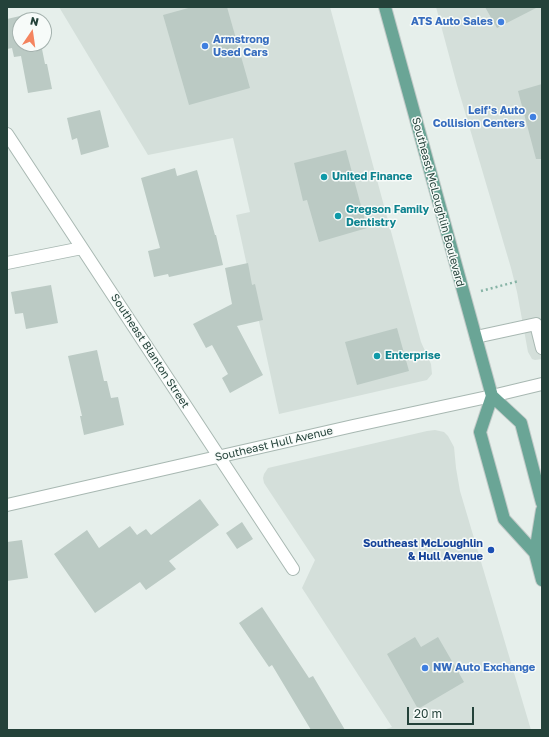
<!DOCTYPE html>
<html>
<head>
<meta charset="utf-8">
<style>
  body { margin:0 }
  #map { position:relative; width:549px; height:737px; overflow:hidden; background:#e6efeb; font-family:"Golos Text",sans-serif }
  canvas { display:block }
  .frame { position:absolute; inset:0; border:8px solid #24423a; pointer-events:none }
  .north { position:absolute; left:12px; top:12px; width:40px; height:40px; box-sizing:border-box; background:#f7fbf9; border:1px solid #a3b1ad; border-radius:50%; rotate:13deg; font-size:11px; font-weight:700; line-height:16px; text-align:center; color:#24423a }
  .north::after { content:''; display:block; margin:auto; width:14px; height:18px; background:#f4845f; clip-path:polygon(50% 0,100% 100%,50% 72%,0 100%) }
  .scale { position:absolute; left:407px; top:707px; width:67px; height:18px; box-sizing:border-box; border:2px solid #24423a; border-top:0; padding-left:5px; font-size:12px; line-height:14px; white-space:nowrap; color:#24423a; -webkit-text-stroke:3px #f7fbf9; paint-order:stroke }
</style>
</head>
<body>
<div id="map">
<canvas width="549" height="737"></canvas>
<div class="frame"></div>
<div class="north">N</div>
<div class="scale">20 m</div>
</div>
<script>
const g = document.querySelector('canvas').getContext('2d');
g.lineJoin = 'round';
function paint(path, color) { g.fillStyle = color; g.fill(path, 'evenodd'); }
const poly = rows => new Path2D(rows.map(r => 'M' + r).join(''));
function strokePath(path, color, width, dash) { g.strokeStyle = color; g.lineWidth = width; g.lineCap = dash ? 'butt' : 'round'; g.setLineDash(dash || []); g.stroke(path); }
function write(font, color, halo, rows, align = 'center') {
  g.font = font + ' "Golos Text",sans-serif'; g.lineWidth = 3; g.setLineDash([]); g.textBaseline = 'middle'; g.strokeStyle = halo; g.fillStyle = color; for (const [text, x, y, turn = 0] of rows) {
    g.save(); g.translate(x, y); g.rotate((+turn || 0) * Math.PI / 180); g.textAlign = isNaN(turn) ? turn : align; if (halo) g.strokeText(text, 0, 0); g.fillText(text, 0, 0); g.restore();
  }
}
const built = poly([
  [59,7,330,7,421,342,431,364,432,374,427,380,279,414,236,215,250,212,233,138,148,155],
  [436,7,542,7,542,359,535,360,532,359,528,352,517,292,511,268,457,85],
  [435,430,444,432,448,436,454,447,456,468,460,491,531,730,383,730,392,727,302,588,315,560,264,483,263,478,264,474,268,468,427,431]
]);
const building = poly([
  [192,7,227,7,250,88,189,105,163,15],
  [485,7,538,7,497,28],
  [33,13,35,20,20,20,20,44,41,44,45,64,47,64,52,89,28,93,21,56,14,57,12,48,7,49,7,19],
  [542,84,542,159,536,159,518,91],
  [100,110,109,147,81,155,77,138,72,140,67,118],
  [346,150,367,228,319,242,307,200,303,201,294,163],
  [175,168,177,176,197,170,215,235,216,235,223,265,169,277,168,274,154,277,148,251,160,248,141,178],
  [248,263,252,285,255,284,263,320,237,326,263,375,230,393,222,378,228,374,212,345,206,348,193,324,232,304,225,268],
  [51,285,58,323,26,329,23,313,15,314,11,292],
  [397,328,409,371,357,385,345,342],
  [97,350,104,381,107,381,111,398,118,397,124,425,84,435,80,416,82,416,68,356],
  [200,499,219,525,169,561,176,569,146,590,140,582,95,613,54,554,87,530,99,548,130,526,137,535,146,529,151,535],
  [242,522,253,539,237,549,226,533],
  [22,540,28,578,7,581,7,542],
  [262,607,309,678,313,676,345,730,311,730,272,665,269,667,239,623],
  [415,637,421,647,438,637,464,682,418,709,387,654]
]);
const path = poly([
  [481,291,519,281]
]);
const minor = poly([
  [7,134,293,569],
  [7,263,82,248],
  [476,337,536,324,542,348],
  [7,505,353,426,492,396,542,384]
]);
const major = poly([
  [385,7,492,396,521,423,542,503],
  [492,396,480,432,504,519,535,553],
  [542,510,535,553,542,580]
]);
const markers = [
  [501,22,4,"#3f7fe0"],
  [205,46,4,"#3f7fe0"],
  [533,117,4,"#3f7fe0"],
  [324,177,4,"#0f9aa8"],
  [338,216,4,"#0f9aa8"],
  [377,356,4,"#0f9aa8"],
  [491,550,4,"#1a4fb4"],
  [425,668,4,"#3f7fe0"]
];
const shopNames = [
  ["ATS Auto Sales",493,22],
  ["Armstrong",213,40,"left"],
  ["Used Cars",213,53,"left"],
  ["Leif's Auto",525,111],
  ["Collision Centers",525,124],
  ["NW Auto Exchange",433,668,"left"]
];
const cultureNames = [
  ["United Finance",332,177],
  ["Gregson Family",346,210],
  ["Dentistry",346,223],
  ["Enterprise",385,356]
];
const streetNames = [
  ["Southeast McLoughlin Boulevard",438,202,75],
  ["Southeast Blanton Street",150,351,57],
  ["Southeast Hull Avenue",274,444,-13]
];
const transitNames = [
  ["Southeast McLoughlin",483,544],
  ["& Hull Avenue",483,557]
];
paint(built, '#d4dfda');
paint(building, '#bbcac4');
strokePath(minor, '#a8b8b2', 14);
strokePath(major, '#c2cac8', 14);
strokePath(path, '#86b3a5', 2.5, [2, 3]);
strokePath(minor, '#fff', 12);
strokePath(major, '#6aa596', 12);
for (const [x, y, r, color] of markers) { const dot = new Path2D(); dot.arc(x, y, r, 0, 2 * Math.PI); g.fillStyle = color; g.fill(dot); strokePath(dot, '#f7fbf9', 1.5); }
write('bold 11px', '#366cbe', '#f7fbf9', shopNames, 'right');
write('bold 11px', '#0d838f', '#f7fbf9', cultureNames, 'left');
write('11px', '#24423a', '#f7fbf9', streetNames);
write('bold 11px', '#164399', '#f7fbf9', transitNames, 'right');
</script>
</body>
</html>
